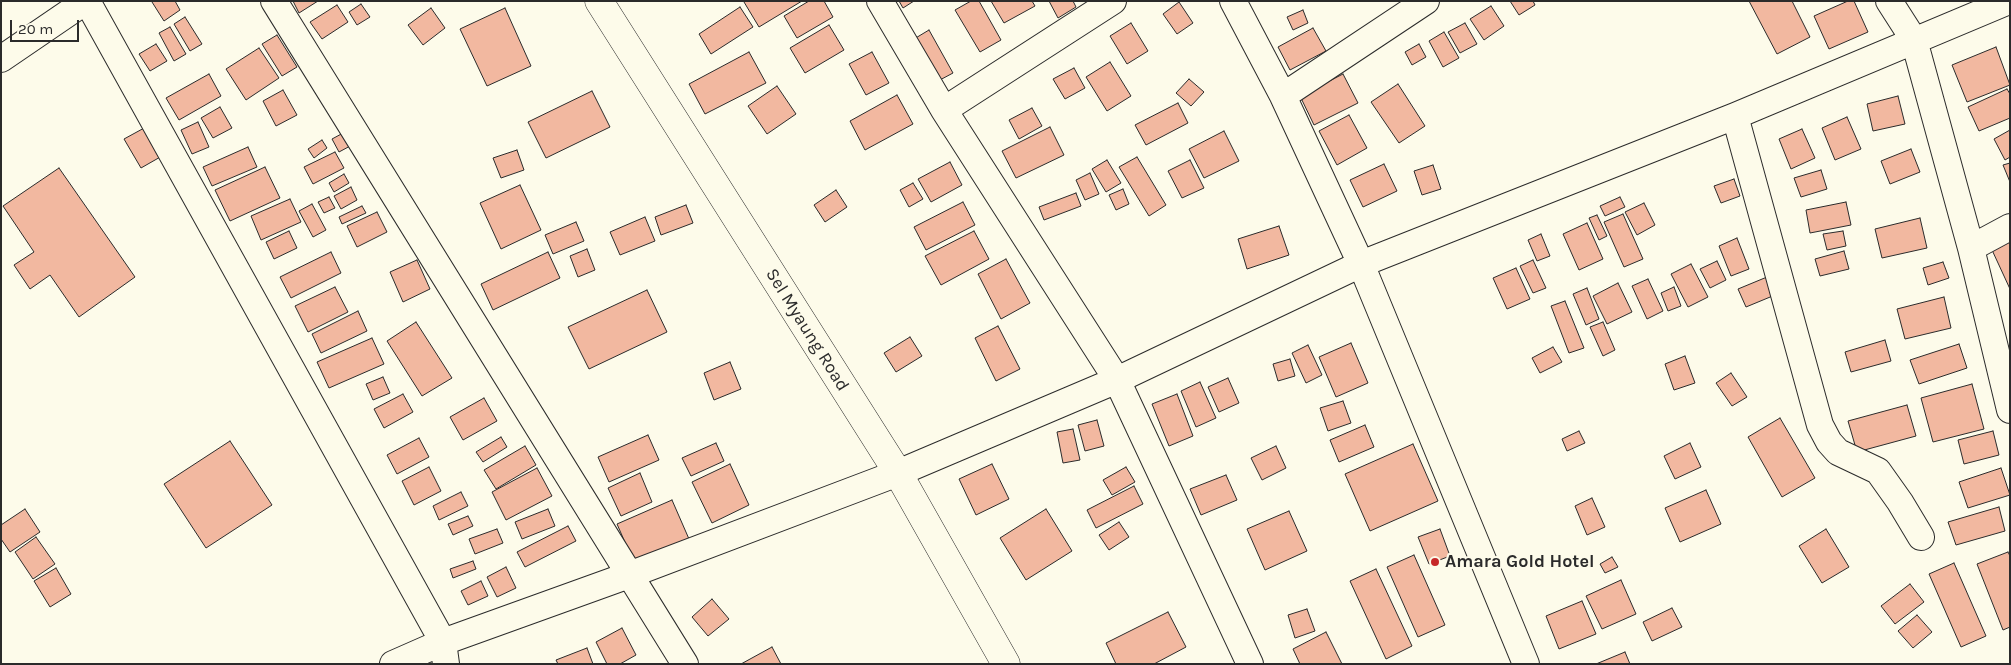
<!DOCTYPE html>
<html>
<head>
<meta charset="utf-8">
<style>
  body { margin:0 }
  #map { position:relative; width:2011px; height:665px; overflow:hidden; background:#fdfbea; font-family:Karla,sans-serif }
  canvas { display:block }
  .frame { position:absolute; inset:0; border:2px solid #2b2b2b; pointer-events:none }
  .scale { position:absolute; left:10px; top:20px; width:69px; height:22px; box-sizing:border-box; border:2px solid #2b2b2b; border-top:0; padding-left:6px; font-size:15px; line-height:18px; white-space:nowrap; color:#2b2b2b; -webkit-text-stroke:4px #fdfbea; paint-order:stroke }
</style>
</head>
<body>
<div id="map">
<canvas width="2011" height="665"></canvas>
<div class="frame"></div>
<div class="scale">20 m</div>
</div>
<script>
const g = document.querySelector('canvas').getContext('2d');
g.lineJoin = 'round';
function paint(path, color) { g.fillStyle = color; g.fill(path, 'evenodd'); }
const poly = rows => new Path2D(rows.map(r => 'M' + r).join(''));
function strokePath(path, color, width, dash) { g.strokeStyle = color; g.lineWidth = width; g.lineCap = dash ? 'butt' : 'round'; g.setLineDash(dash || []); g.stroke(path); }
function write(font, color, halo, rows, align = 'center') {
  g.font = font + ' Karla,sans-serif'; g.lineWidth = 4; g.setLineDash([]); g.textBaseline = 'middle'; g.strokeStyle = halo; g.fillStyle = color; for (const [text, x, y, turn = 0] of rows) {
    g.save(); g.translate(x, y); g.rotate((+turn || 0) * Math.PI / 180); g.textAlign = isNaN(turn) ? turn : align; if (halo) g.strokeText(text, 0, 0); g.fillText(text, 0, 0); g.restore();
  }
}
const building = poly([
  [153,1,175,1,180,10,164,21,152,2,153,1],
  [293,1,318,1,299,13,293,1],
  [745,1,802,1,759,27,744,2,745,1],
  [809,1,824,1,833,17,797,38,784,16,809,1],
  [899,1,914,1,903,8,899,1],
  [971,1,979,1,1001,40,980,52,955,10,971,1],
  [991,1,1032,1,1035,6,1004,23,991,1],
  [1049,1,1073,1,1076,7,1058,18,1049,1],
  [1510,1,1533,1,1535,5,1519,15,1510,1],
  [1749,1,1792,1,1810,37,1777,54,1749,1],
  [1848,1,1854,1,1868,32,1829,49,1814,16,1848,1],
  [1179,2,1193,23,1177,34,1163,14,1179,2],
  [361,4,370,17,357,25,349,12,361,4],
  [337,5,348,22,322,39,310,22,337,5],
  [1491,6,1504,26,1484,40,1470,19,1491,6],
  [740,7,753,27,711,54,699,34,740,7],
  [431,8,445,28,423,45,408,25,431,8],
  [505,8,531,66,487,86,460,29,505,8],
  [1303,10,1308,23,1293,30,1287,17,1303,10],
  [185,17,202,44,190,51,174,24,185,17],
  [1131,23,1148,51,1127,64,1110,36,1131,23],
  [1465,23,1477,44,1460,53,1448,32,1465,23],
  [829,25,844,50,805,73,790,48,829,25],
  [170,27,186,54,174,61,159,33,170,27],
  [1313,28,1326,51,1290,70,1278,47,1313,28],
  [929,30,953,73,938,81,914,39,929,30],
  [1444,32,1459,58,1443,67,1429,41,1444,32],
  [277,35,297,67,282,76,262,44,277,35],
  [156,44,167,61,150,71,139,54,156,44],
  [1419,44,1426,57,1412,65,1405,52,1419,44],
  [1996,47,2010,85,1967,102,1952,65,1996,47],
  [259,48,279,78,246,100,226,69,259,48],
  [749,52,766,83,705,114,689,84,749,52],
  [872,52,889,83,866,95,849,64,872,52],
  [1110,62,1131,96,1107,111,1086,77,1110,62],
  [1074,68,1085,88,1065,99,1053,79,1074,68],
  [209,74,221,96,179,120,166,98,209,74],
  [1343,74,1358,103,1314,125,1300,96,1343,74],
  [1189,79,1204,92,1191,106,1176,93,1189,79],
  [1398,84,1425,126,1399,143,1371,102,1398,84],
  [777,86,796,114,767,134,748,106,777,86],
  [2007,89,2010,94,2010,118,1979,131,1968,107,2007,89],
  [283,90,297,115,276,126,263,101,283,90],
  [592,91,610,127,546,158,528,122,592,91],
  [897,95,913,124,865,150,850,121,897,95],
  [1898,96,1905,124,1873,131,1867,104,1898,96],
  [1178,103,1188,123,1146,145,1135,125,1178,103],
  [220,107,232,128,213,138,201,118,220,107],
  [1032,108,1042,126,1019,139,1009,120,1032,108],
  [1349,115,1367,148,1337,165,1319,131,1349,115],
  [1847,117,1861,149,1835,160,1822,128,1847,117],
  [198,122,209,147,192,154,181,130,198,122],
  [146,127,162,156,141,168,124,139,146,127],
  [1050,127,1064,155,1016,178,1002,151,1050,127],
  [1802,129,1815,158,1791,169,1779,139,1802,129],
  [2010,130,2010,157,2005,160,1994,139,2010,130],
  [1224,131,1239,161,1204,178,1189,149,1224,131],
  [345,132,352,145,339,152,332,139,345,132],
  [322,140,327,148,314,158,308,149,322,140],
  [248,147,257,167,212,186,203,167,248,147],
  [1911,149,1920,172,1890,184,1881,161,1911,149],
  [517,150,524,170,501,178,493,158,517,150],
  [335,152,344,168,313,184,304,167,335,152],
  [1137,157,1166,205,1149,216,1119,167,1137,157],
  [1107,160,1121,183,1106,192,1092,169,1107,160],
  [1190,160,1204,188,1182,198,1168,171,1190,160],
  [950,162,962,185,931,202,918,179,950,162],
  [2010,163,2010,182,2003,165,2010,163],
  [1384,164,1397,191,1363,207,1350,180,1384,164],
  [1433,165,1441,189,1422,195,1414,171,1433,165],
  [265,167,280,198,230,221,215,190,265,167],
  [59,168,135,277,79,317,50,275,30,289,14,265,34,252,3,206,59,168],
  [1821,170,1827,189,1801,197,1794,178,1821,170],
  [1090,173,1099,194,1085,200,1076,180,1090,173],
  [344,174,349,183,334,192,329,183,344,174],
  [1734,179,1740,196,1721,203,1714,186,1734,179],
  [913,183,923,199,909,207,900,190,913,183],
  [520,185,541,230,501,249,480,203,520,185],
  [351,187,357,200,341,209,334,196,351,187],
  [1123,189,1129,204,1116,210,1109,195,1123,189],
  [836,190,847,207,825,222,814,205,836,190],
  [1076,193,1081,206,1044,220,1039,207,1076,193],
  [329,197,335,208,324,213,318,202,329,197],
  [1620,197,1625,207,1605,216,1600,206,1620,197],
  [290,199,301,222,261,240,251,216,290,199],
  [963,202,975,225,926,250,914,227,963,202],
  [1846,202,1851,225,1810,233,1806,210,1846,202],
  [1644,203,1655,225,1637,235,1625,212,1644,203],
  [312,204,326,230,313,237,299,211,312,204],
  [686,205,693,223,661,235,655,217,686,205],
  [362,206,366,213,342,224,339,217,362,206],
  [377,212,387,232,357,247,347,226,377,212],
  [1623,214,1643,259,1624,267,1604,222,1623,214],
  [1597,215,1607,236,1599,240,1589,218,1597,215],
  [645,217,655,241,620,255,610,232,645,217],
  [1920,218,1927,248,1882,258,1875,229,1920,218],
  [576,222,584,241,553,254,545,235,576,222],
  [1587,223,1603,259,1579,270,1563,234,1587,223],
  [1279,226,1289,255,1247,269,1238,239,1279,226],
  [289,231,297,248,274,259,266,242,289,231],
  [974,231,989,259,941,285,925,256,974,231],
  [1843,231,1846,246,1827,250,1823,234,1843,231],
  [1541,234,1550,256,1537,261,1528,240,1541,234],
  [1737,238,1749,269,1731,276,1719,246,1737,238],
  [2010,242,2010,289,1992,250,2010,242],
  [587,249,595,270,578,277,570,256,587,249],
  [1844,251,1849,269,1820,276,1815,259,1844,251],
  [331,252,341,273,291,298,280,277,331,252],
  [548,252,560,278,493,310,481,284,548,252],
  [1006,259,1030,303,1001,319,978,274,1006,259],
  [417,260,430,289,403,302,390,272,417,260],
  [1533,260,1546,288,1533,293,1520,266,1533,260],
  [1717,261,1726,280,1710,288,1700,269,1717,261],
  [1943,262,1949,278,1928,285,1923,268,1943,262],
  [1691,264,1708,297,1688,307,1671,274,1691,264],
  [1516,268,1530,299,1507,309,1493,278,1516,268],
  [1767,277,1775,295,1746,307,1738,289,1767,277],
  [1648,279,1663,311,1647,319,1632,286,1648,279],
  [1618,283,1632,312,1607,324,1593,296,1618,283],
  [335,287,348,312,308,332,295,306,335,287],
  [1674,287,1681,306,1668,311,1661,293,1674,287],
  [1587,288,1599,319,1586,325,1573,294,1587,288],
  [647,290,667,332,589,369,568,327,647,290],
  [1944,297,1951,328,1905,339,1897,309,1944,297],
  [1565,301,1584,348,1569,353,1551,306,1565,301],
  [358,311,367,331,321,353,312,334,358,311],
  [416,322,452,378,422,396,387,341,416,322],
  [1603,322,1615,350,1603,356,1590,327,1603,322],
  [998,326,1020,369,996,381,975,338,998,326],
  [910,337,922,356,896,372,884,353,910,337],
  [372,338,384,364,329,388,317,362,372,338],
  [1885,340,1891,361,1851,372,1845,352,1885,340],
  [1351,343,1368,383,1336,397,1319,357,1351,343],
  [1959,344,1967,368,1919,384,1910,360,1959,344],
  [1308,345,1322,375,1306,383,1292,353,1308,345],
  [1553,347,1562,362,1540,373,1532,358,1553,347],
  [1685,356,1695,383,1674,390,1665,364,1685,356],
  [1290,359,1295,376,1278,381,1273,364,1290,359],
  [730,362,741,389,714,400,704,373,730,362],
  [1731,373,1747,397,1732,406,1716,383,1731,373],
  [383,377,390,393,373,400,366,384,383,377],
  [1228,378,1239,403,1219,412,1208,387,1228,378],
  [1200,382,1216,418,1196,427,1181,391,1200,382],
  [1972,384,1984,429,1933,442,1921,398,1972,384],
  [403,394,413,412,384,428,374,409,403,394],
  [1177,394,1193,436,1169,446,1152,404,1177,394],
  [484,398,497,421,463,440,450,417,484,398],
  [1343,401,1351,423,1328,431,1320,408,1343,401],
  [1907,405,1916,436,1857,452,1848,421,1907,405],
  [1780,418,1815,478,1782,497,1748,437,1780,418],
  [1097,420,1104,446,1085,451,1078,425,1097,420],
  [1365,425,1374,447,1339,462,1330,440,1365,425],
  [1073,429,1080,460,1063,463,1057,432,1073,429],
  [1579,431,1585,443,1567,451,1562,439,1579,431],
  [1993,431,1999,455,1964,464,1958,440,1993,431],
  [648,435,659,460,609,482,598,457,648,435],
  [501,437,507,447,483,462,476,452,501,437],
  [419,438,429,457,397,474,387,455,419,438],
  [230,441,272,505,206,548,164,484,230,441],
  [716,443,724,461,691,476,682,458,716,443],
  [1690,443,1701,467,1675,479,1664,456,1690,443],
  [1413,444,1438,501,1370,531,1345,474,1413,444],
  [525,446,536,465,496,489,484,470,525,446],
  [1276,446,1286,468,1262,480,1251,458,1276,446],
  [730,464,749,505,712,523,692,482,730,464],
  [992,464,1009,499,976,515,959,479,992,464],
  [429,467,441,491,414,505,402,481,429,467],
  [1126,467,1135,482,1112,495,1103,480,1126,467],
  [537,468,552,496,506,520,492,492,537,468],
  [2001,468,2010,495,1968,508,1959,482,2001,468],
  [640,473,652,502,621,516,608,488,640,473],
  [1226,475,1237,500,1201,515,1190,489,1226,475],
  [1134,486,1143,504,1096,528,1087,510,1134,486],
  [1706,490,1721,524,1680,542,1665,508,1706,490],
  [461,492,468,506,439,520,433,506,461,492],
  [1592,498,1605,527,1587,535,1575,506,1592,498],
  [672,500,689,539,634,563,617,524,672,500],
  [1999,507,2005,531,1956,545,1948,522,1999,507],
  [25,509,40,532,10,552,1,539,1,525,25,509],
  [548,509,555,526,522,539,515,522,548,509],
  [1046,509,1072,551,1026,580,1000,538,1046,509],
  [1289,511,1307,551,1265,570,1247,529,1289,511],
  [468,516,473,526,453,535,448,524,468,516],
  [1119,522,1129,537,1109,550,1099,535,1119,522],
  [568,526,576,541,525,567,517,552,568,526],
  [497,529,503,543,475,554,469,539,497,529],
  [1440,529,1450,556,1429,564,1418,537,1440,529],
  [1826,529,1849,567,1822,583,1799,546,1826,529],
  [36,537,55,564,33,579,15,552,36,537],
  [2008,552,2010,556,2010,627,2003,630,1977,564,2008,552],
  [1414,555,1445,625,1418,637,1387,567,1414,555],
  [1612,557,1618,567,1605,573,1600,564,1612,557],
  [473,561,476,569,453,578,450,569,473,561],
  [1954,563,1986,636,1961,647,1929,574,1954,563],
  [506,567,516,588,497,597,487,577,506,567],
  [56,568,71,594,50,607,34,581,56,568],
  [1376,569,1412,646,1386,659,1350,581,1376,569],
  [1621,580,1636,614,1602,629,1586,596,1621,580],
  [481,581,488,596,468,605,461,591,481,581],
  [1910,584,1924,602,1895,624,1881,606,1910,584],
  [712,599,729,619,708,636,692,617,712,599],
  [1582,601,1596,634,1559,649,1546,616,1582,601],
  [1672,608,1682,627,1652,641,1643,622,1672,608],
  [1307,609,1315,631,1295,638,1288,615,1307,609],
  [1168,612,1186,647,1154,664,1116,664,1106,643,1168,612],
  [1917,615,1932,632,1913,648,1898,631,1917,615],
  [622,628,636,655,620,664,607,664,596,642,622,628],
  [1326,632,1342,664,1300,664,1293,649,1326,632],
  [772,647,781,664,741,664,772,647],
  [587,648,593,664,558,664,556,660,587,648],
  [1625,652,1630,664,1596,664,1625,652]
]);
const minor = poly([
  [87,1,443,642,446,664],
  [274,1,685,664],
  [880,1,944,110,1117,380,1250,664],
  [1233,1,1283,96,1361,264,1526,664],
  [1889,1,1914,40,1971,248,2010,410],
  [1,59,86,1],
  [1283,96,1426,1],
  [944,110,1113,1],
  [1735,116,1820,425,1829,442,1838,452,1878,471,1900,502,1921,537],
  [1971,248,2010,227],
  [393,664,443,642,629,575,898,473,1117,380,1361,264,1735,116,2009,1]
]);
const major = poly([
  [599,1,898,473,1006,664]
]);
const markers = [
  [1435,562,5,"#c62828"]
];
const streetNames = [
  ["Sel Myaung Road",807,330,58]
];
const poiNames = [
  ["Amara Gold Hotel",1445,562]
];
paint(building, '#f2b8a0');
strokePath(building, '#2b2b2b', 1);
strokePath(minor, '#2b2b2b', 28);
strokePath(major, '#2b2b2b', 29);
strokePath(minor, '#fdfbea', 26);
strokePath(major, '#fdfbea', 28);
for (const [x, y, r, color] of markers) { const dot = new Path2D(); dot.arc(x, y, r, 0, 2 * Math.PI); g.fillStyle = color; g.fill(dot); strokePath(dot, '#fdfbea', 2); }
write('18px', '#2b2b2b', '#fdfbea', streetNames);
write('bold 18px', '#2b2b2b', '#fdfbea', poiNames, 'left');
</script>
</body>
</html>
